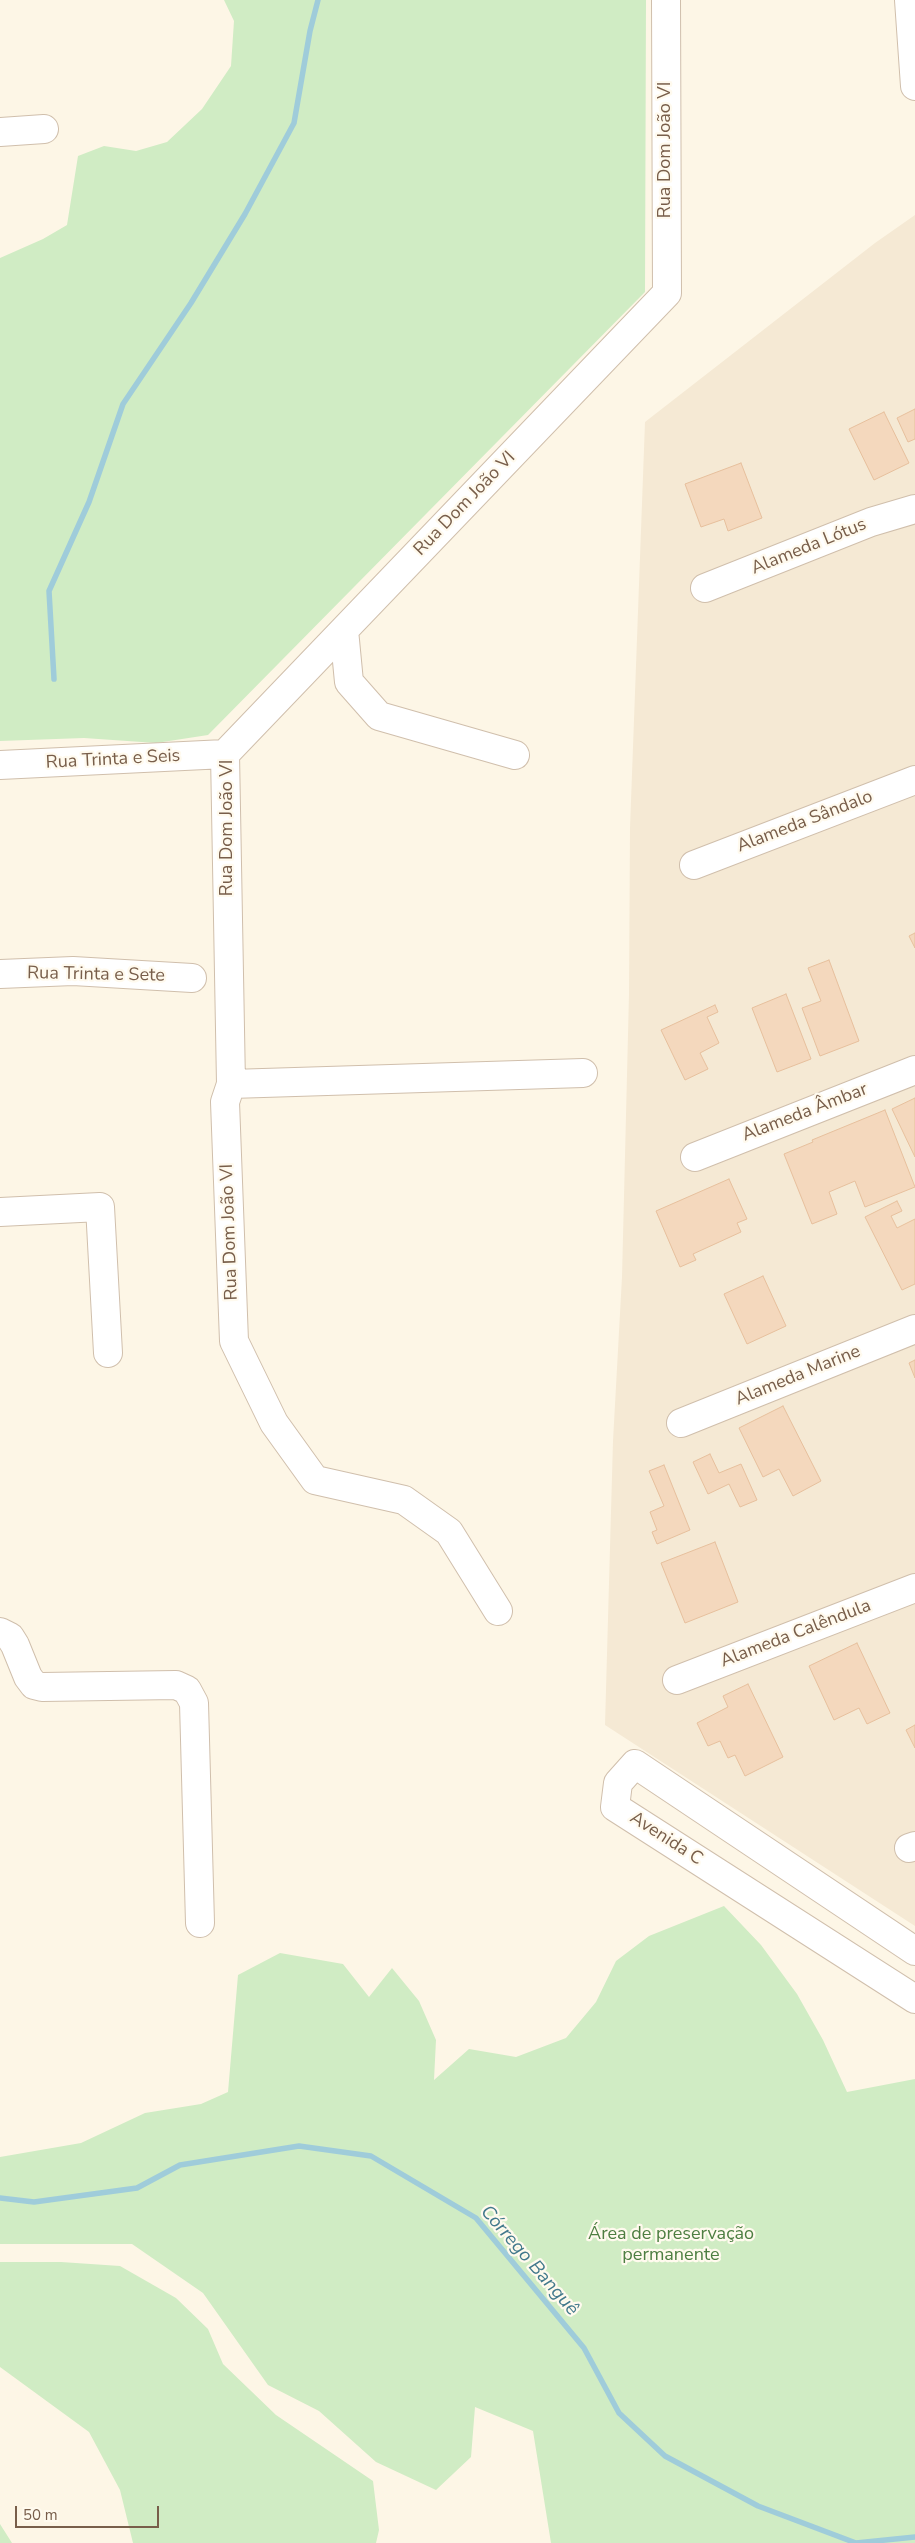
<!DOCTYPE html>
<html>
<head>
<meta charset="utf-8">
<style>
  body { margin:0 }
  #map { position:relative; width:915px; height:2543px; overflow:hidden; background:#fdf6e6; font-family:"Nunito Sans",sans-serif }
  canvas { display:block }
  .scale { position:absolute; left:15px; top:2506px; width:144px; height:22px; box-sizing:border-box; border:2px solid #785e4a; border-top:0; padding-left:6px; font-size:15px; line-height:18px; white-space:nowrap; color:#785e4a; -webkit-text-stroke:4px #fffaee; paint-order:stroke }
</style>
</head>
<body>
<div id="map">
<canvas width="915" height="2543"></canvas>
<div class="scale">50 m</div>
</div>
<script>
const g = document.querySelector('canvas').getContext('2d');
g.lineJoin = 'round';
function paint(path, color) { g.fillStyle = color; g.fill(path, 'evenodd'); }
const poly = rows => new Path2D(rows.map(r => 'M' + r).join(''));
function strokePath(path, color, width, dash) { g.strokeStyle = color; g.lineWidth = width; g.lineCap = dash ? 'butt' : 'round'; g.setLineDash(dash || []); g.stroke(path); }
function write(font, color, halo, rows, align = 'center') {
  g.font = font + ' "Nunito Sans",sans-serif'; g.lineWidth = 4.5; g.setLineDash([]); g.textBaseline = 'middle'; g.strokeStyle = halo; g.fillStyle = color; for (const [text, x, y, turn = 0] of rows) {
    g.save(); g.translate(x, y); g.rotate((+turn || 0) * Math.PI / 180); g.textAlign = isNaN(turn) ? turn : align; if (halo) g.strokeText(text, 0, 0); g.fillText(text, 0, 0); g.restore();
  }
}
const residential = poly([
  [915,215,915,1926,605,1725,613,1441,622,1277,629,994,630,828,645,422,875,243]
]);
const green = poly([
  [224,0,646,0,645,292,208,735,156,743,84,738,0,741,0,258,43,239,67,225,78,156,104,146,136,151,167,142,202,109,231,66,234,21],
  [724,1906,761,1945,797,1994,823,2040,847,2092,915,2079,915,2543,551,2543,533,2431,475,2407,471,2457,436,2490,376,2462,319,2411,268,2385,203,2293,132,2244,0,2244,0,2157,81,2143,145,2113,201,2104,228,2092,238,1975,280,1953,343,1964,369,1997,392,1968,419,2001,436,2040,434,2080,469,2049,516,2057,566,2038,596,2002,616,1961,649,1936],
  [0,2262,61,2262,120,2266,176,2298,208,2329,223,2364,276,2415,373,2481,379,2530,376,2543,133,2543,120,2490,89,2432,0,2367],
  [0,2524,12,2543,0,2543]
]);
const stream = poly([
  [54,679,49,591,89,502,123,404,191,303,245,214,294,123,310,31,318,0],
  [0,2198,34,2202,137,2188,180,2165,299,2146,371,2156,476,2218,584,2348,619,2413,665,2456,758,2506,856,2543,915,2537]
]);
const building = poly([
  [915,409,915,439,908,442,897,418,915,409],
  [884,412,909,463,874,480,849,429,884,412],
  [741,463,762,518,728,531,724,519,701,527,685,484,741,463],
  [915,933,915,948,909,936,915,933],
  [829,960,859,1041,820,1056,802,1008,821,1001,808,968,829,960],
  [786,994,811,1059,777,1072,752,1008,786,994],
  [715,1005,718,1012,707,1017,719,1043,700,1053,708,1069,685,1080,661,1030,715,1005],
  [915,1098,915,1157,892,1109,915,1098],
  [885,1110,915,1187,865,1207,855,1181,829,1192,837,1214,812,1224,784,1154,813,1142,812,1140,885,1110],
  [729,1179,747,1219,737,1223,741,1232,693,1254,696,1260,680,1267,656,1211,729,1179],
  [897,1201,902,1211,891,1216,897,1228,915,1219,915,1284,902,1290,865,1217,897,1201],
  [763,1276,786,1326,747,1344,724,1294,763,1276],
  [915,1360,915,1378,909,1363,915,1360],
  [783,1406,821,1481,793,1496,779,1469,763,1477,739,1428,783,1406],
  [710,1454,719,1473,741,1464,757,1500,740,1507,729,1484,708,1494,693,1462,710,1454],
  [664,1465,690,1530,657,1544,652,1532,657,1530,650,1512,664,1506,649,1471,664,1465],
  [715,1542,738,1602,685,1623,661,1563,715,1542],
  [857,1643,890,1713,867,1724,859,1708,834,1720,809,1666,857,1643],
  [748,1684,783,1757,745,1776,735,1755,728,1758,720,1741,708,1746,697,1723,728,1707,723,1696,748,1684],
  [915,1725,915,1748,906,1730,915,1725]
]);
const minor = poly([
  [909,0,915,86],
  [0,132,44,129],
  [705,588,871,522,915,509],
  [344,630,349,682,379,716,515,755],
  [0,765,225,754],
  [694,865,915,780],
  [0,974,73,971,192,978],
  [231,1084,583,1073],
  [695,1157,915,1070],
  [0,1212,100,1207,108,1353],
  [681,1423,915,1329],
  [498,1611,449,1532,404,1500,315,1480,274,1423,234,1341,225,1102,231,1084,225,754,667,293,666,0],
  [0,1632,10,1637,15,1645,28,1677,34,1685,42,1687,176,1685,187,1690,194,1703,200,1923],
  [677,1680,915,1588],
  [909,1848,915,1846],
  [915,1951,635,1764,618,1783,615,1807,915,1999]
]);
const streetNames = [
  ["Rua Dom João VI",666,150,-90],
  ["Rua Dom João VI",465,504,-46],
  ["Alameda Lótus",809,547,-22],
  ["Rua Trinta e Seis",113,760,-3],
  ["Alameda Sândalo",805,822,-21],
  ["Rua Dom João VI",228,828,-90],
  ["Rua Trinta e Sete",96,975,1],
  ["Alameda Âmbar",805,1113,-21],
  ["Rua Dom João VI",230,1232,-92],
  ["Alameda Marine",798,1376,-22],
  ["Alameda Calêndula",796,1634,-21],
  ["Avenida C",666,1839,33]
];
const parkNames = [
  ["Área de preservação",671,2235],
  ["permanente",671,2256]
];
const waterNames = [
  ["Córrego Banguê",529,2261,49]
];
paint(residential, '#f5e9d4');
paint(green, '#d0ecc4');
strokePath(stream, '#9fccda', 5.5);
paint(building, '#f4d8bd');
strokePath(building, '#e7c09d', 1);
strokePath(minor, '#d0bfac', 30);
strokePath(minor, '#fff', 28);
write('18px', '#785e4a', '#fffaee', streetNames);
write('18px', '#4d7e41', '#fffaee', parkNames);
write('italic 19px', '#42798c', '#fffaee', waterNames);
</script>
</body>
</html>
